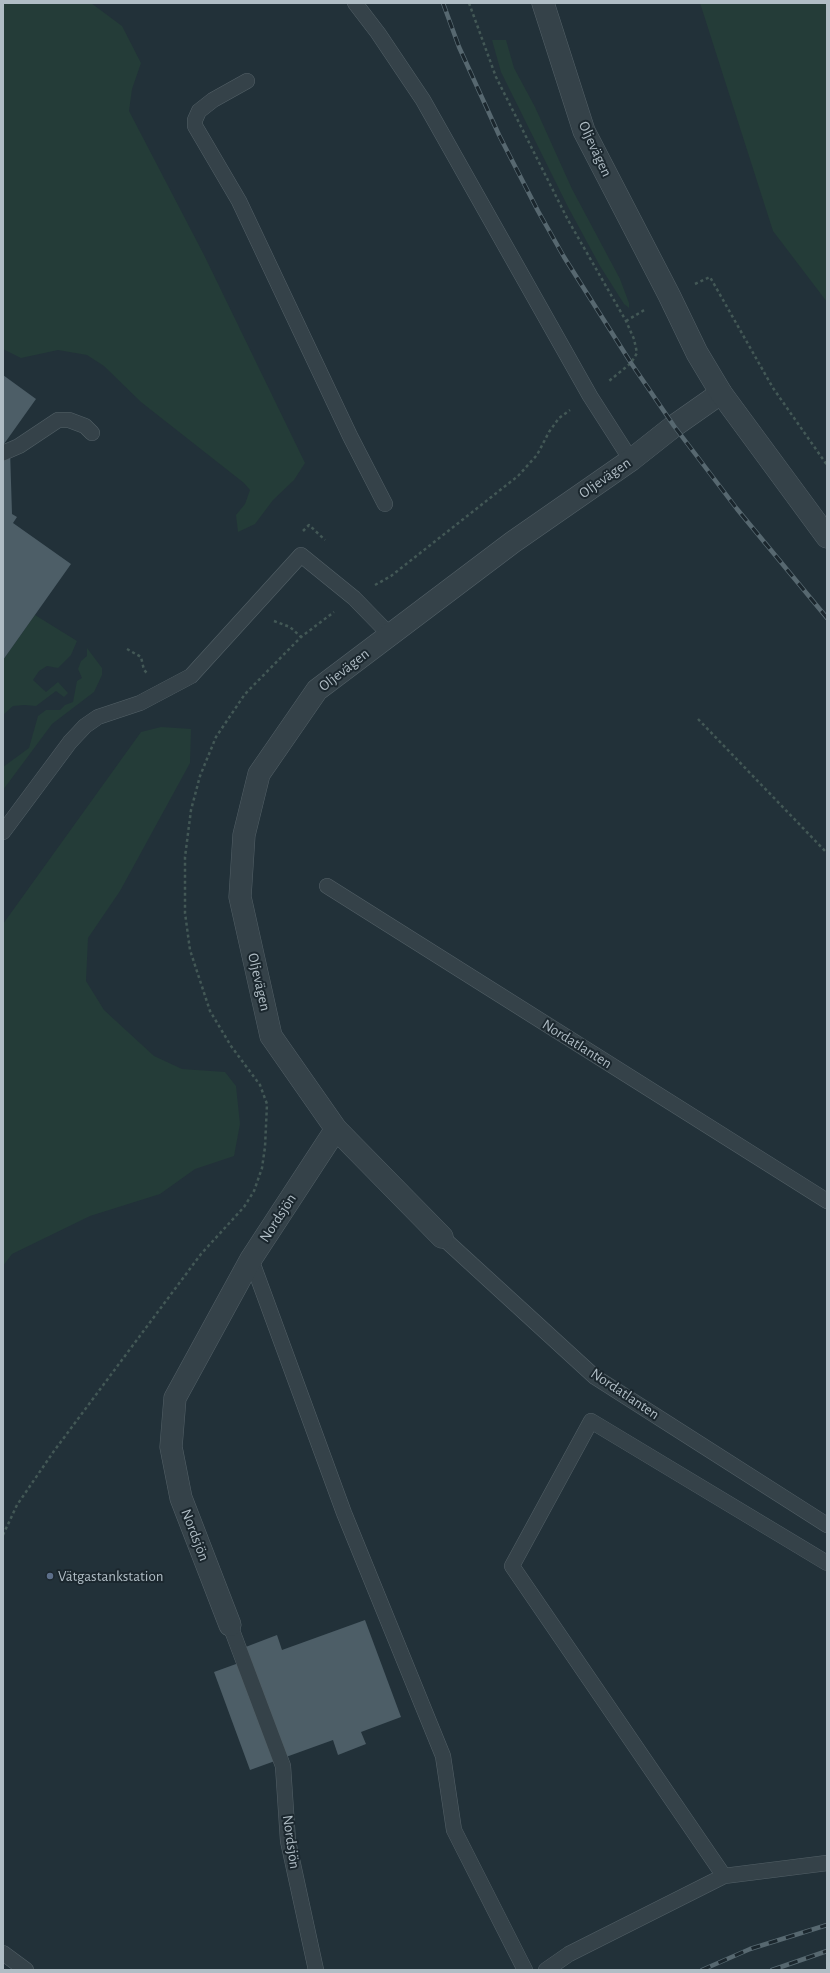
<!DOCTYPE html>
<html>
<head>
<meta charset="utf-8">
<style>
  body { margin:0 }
  #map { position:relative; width:830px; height:1973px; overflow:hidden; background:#223139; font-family:"Alegreya Sans",sans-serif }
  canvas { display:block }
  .frame { position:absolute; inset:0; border:4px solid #b0bdc5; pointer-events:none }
</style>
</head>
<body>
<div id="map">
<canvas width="830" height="1973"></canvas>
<div class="frame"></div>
</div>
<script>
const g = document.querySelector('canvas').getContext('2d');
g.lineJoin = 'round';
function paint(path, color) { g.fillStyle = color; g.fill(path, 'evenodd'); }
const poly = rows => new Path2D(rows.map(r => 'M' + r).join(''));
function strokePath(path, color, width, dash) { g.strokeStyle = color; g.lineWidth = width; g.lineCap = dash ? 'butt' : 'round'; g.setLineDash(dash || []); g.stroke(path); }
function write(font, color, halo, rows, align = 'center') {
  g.font = font + ' "Alegreya Sans",sans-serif'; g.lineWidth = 4; g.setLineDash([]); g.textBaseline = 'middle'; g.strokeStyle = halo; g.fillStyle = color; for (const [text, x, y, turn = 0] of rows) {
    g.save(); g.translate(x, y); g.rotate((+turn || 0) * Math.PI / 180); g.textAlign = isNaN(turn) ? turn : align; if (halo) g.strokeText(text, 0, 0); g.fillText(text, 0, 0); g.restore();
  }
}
const green = poly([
  [3,3,91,3,122,26,141,63,132,89,129,111,204,255,305,463,294,480,273,500,255,524,238,532,236,515,245,504,250,490,244,483,141,402,104,366,87,355,58,350,21,358,3,349],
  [700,3,827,3,827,302,773,231],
  [492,40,506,40,514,68,535,107,572,189,620,279,629,303,629,308,624,304,600,266,568,207,501,72],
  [35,615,77,641,71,655,58,668,47,666,39,671,33,680,46,692,58,682,68,693,64,697,56,691,36,706,24,705,13,706,3,715,3,660],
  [87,648,102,668,102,675,94,692,52,724,3,790,3,767,29,748,38,716,46,710,60,710,65,705,73,702,77,681,82,678,78,669,81,661,87,656],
  [161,727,191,729,190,763,120,891,88,938,86,981,104,1010,154,1056,182,1069,225,1072,236,1086,240,1124,234,1156,195,1169,160,1194,90,1216,12,1254,3,1266,3,924,141,732]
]);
const building = poly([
  [3,375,36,399,4,444,10,450,12,514,17,517,13,523,71,564,3,660],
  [365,1620,401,1717,361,1732,366,1744,338,1755,333,1740,250,1770,214,1672,247,1660,243,1648,277,1635,282,1650]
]);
const path = poly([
  [469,3,496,77,568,220,626,321,634,339,637,353,631,363,609,381],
  [695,284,710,277,773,388,827,465],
  [626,321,646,309],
  [303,531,309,525,325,540],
  [375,585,391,576,518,476,537,455,549,432,559,418,570,410],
  [274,621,290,627,301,637],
  [127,649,141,657,144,670,147,673],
  [698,719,827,853],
  [3,1535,17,1505,54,1451,201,1254,244,1207,254,1191,262,1168,265,1147,267,1104,260,1085,231,1046,210,1011,190,950,185,913,185,857,191,810,200,776,216,737,245,694,301,637,334,612]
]);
const service = poly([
  [355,3,378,33,423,100,590,396,631,460],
  [247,81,213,100,199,111,195,120,195,126,239,201,350,436,385,504],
  [3,453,19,446,58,420,69,420,85,426,92,433],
  [3,832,70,742,85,726,98,717,140,703,191,676,301,555,354,598,390,635],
  [327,886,827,1201],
  [442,1237,595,1377,827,1525],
  [251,1259,344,1513,443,1756,454,1830,525,1970],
  [230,1625,283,1766,288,1841,316,1970],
  [724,1876,827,1863],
  [3,1953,26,1970],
  [546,1970,569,1954,724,1876,512,1566,591,1421,827,1563]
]);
const minor = poly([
  [442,1237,336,1129,271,1036,240,897,244,835,259,774,317,690,513,542,631,460,674,426,721,393],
  [230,1625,181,1498,171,1447,175,1398,251,1259,336,1129]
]);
const tertiary = poly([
  [543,3,584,131,669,295,697,353,721,393,827,537]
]);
const rail = poly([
  [443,3,459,47,499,135,538,211,564,257,631,363,674,426,737,509,827,618],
  [702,1970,750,1949,827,1925],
  [772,1970,827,1951]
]);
const markers = [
  [50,1576,4,"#5c6f8a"]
];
const streetNames = [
  ["Oljevägen",595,149,65],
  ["Oljevägen",605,478,-35],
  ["Oljevägen",344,670,-38],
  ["Oljevägen",259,982,77],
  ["Nordatlanten",577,1044,32],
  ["Nordsjön",278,1218,-57],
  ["Nordatlanten",625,1394,34],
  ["Nordsjön",195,1535,69],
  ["Nordsjön",291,1842,82]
];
const poiNames = [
  ["Vätgastankstation",58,1576]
];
paint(green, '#243c38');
paint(building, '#4d5e67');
strokePath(service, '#536067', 16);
strokePath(minor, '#536067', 23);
strokePath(tertiary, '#536067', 23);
strokePath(path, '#435856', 2.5, [3, 3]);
strokePath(service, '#354249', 15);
strokePath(minor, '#354249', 22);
strokePath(tertiary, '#354249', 22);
strokePath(rail, '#576870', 4.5);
strokePath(rail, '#1b272e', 3, [9]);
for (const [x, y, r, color] of markers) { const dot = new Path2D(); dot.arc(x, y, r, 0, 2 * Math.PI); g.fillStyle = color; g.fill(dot); strokePath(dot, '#1b272e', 1.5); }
write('15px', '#b0bdc5', '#1b272e', streetNames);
write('15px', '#b0bdc5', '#1b272e', poiNames, 'left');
</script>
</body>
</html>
